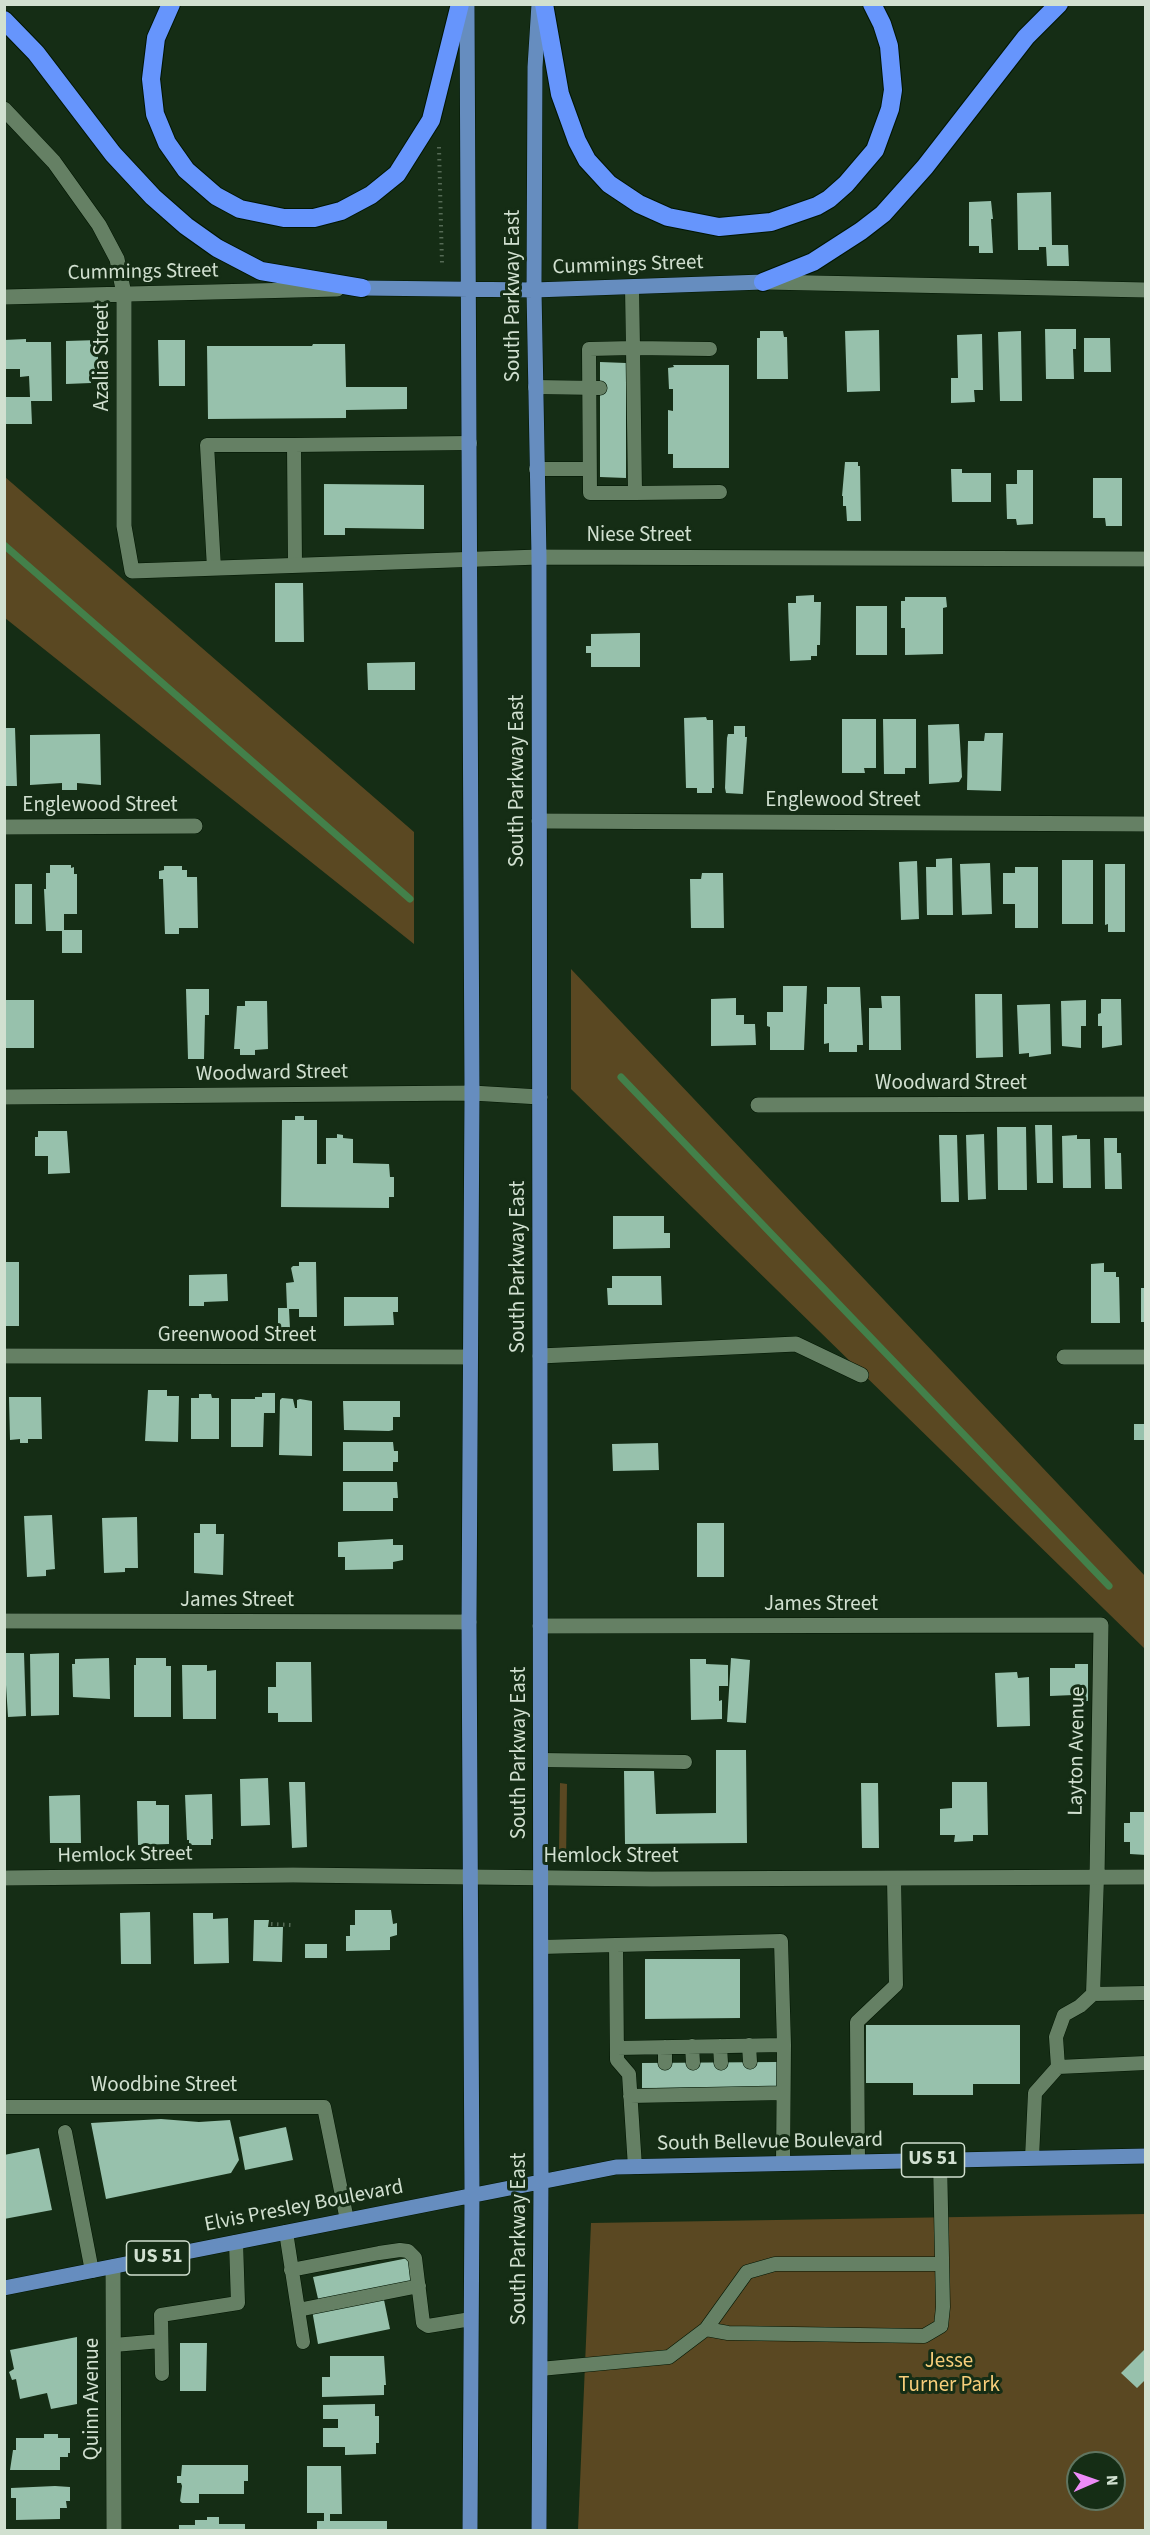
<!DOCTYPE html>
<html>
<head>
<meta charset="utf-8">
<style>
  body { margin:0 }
  #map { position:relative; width:1150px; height:2535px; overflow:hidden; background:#152d15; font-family:"Source Sans 3",sans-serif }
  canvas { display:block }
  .frame { position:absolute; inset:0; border:6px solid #d1e0d0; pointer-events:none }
  .north { position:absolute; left:1066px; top:2451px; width:60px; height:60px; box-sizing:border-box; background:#152d15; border:2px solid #607560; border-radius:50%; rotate:88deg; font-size:16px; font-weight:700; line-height:24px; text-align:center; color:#d1e0d0 }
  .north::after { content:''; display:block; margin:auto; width:21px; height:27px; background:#ee8bf8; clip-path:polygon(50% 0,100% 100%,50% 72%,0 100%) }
</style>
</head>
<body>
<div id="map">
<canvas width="1150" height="2535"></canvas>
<div class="frame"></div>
<div class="north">N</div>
</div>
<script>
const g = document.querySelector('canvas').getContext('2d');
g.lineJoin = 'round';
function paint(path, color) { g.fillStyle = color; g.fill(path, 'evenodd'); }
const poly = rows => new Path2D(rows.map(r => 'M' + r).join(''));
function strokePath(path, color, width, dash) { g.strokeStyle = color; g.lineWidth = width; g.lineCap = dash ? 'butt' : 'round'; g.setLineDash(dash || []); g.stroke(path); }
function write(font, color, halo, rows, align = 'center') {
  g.font = font + ' "Source Sans 3",sans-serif'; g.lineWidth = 6; g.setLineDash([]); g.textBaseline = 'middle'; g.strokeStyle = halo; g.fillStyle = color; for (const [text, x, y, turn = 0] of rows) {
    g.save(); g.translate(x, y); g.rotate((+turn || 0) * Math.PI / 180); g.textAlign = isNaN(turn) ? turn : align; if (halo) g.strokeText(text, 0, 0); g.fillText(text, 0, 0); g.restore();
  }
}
const green = poly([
  [5,477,414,832,414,944,5,618],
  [571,969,1145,1576,1145,1649,571,1089],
  [560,1783,567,1784,566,1863,559,1851],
  [1145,2214,1145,2530,578,2530,591,2223],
  [1078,2463,1114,2463,1114,2499,1078,2499]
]);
const stream = poly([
  [4,545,410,899],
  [621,1077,1109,1586]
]);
const building = poly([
  [1051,192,1052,245,1068,245,1069,266,1047,266,1046,247,1039,247,1039,250,1018,250,1017,193],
  [991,201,993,219,991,219,993,253,979,253,979,246,969,246,969,202],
  [1045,329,1076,329,1076,349,1073,349,1074,379,1046,379],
  [879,330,880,391,847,392,845,331],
  [760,331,783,331,784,337,787,337,788,379,757,379,757,338,760,338],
  [1021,331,1022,401,1000,401,998,332],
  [982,334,983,390,974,390,975,402,951,403,951,378,958,378,957,335],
  [1084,338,1110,338,1111,372,1084,372],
  [26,339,26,342,51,342,52,401,31,401,32,424,4,424,4,397,30,397,29,376,20,377,20,369,4,369,4,340],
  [98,340,98,374,91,374,91,383,66,384,66,341],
  [158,340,185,340,185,386,159,386],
  [313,344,345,344,346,387,407,387,407,409,346,410,346,418,208,419,207,346,312,346],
  [600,362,626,363,626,478,600,477],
  [673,365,729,365,729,468,673,468,673,454,668,454,668,410,673,411,673,389,669,389,668,368,674,367],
  [845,462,858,462,858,466,860,466,861,521,847,521,846,506,843,506,843,496,842,496],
  [951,469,962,469,962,473,991,473,991,502,952,502],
  [1017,470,1033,470,1033,524,1017,525,1016,519,1007,519,1006,484,1017,484],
  [1093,478,1122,478,1122,526,1106,526,1105,518,1093,518],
  [324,484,424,485,424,529,345,528,345,535,324,535],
  [275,583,303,583,304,642,275,642],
  [814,595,814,602,821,602,820,645,817,645,817,656,811,656,811,660,790,661,788,603,796,603,796,596],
  [905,597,946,597,947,607,943,608,943,654,905,655,905,628,901,628,901,601,905,601],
  [856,606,887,606,887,655,856,655],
  [640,633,640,667,591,667,591,653,586,653,586,646,591,646,591,634],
  [415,662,415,690,368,690,367,663],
  [706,717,707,720,713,720,714,788,712,788,712,793,697,793,697,788,686,788,684,718],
  [842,719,876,719,876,768,864,768,865,773,842,773],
  [883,719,916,719,916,768,905,768,905,774,884,774],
  [959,724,962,777,959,782,929,784,928,725],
  [734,726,745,726,745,737,747,737,743,794,726,793,725,788,727,738,728,734,734,734],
  [4,728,15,728,17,786,4,786],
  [985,733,1003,733,1001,791,967,790,968,741,984,741],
  [100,734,101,785,77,783,77,790,62,790,62,783,30,785,30,735],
  [952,858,953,915,927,915,926,867,936,867,936,859],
  [1062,860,1093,860,1093,924,1062,924],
  [917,861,919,919,901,920,899,862],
  [990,863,992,914,962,915,960,864],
  [1105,864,1125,864,1125,932,1108,932,1108,924,1105,925],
  [50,865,71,865,71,868,74,867,74,874,77,874,77,914,64,914,64,930,82,930,82,953,62,953,62,931,46,931,44,889,46,889,46,873,50,873],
  [164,866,182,866,182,870,187,870,187,877,197,877,198,928,179,928,179,934,165,934,163,879,159,879,159,871,164,870],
  [1015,867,1038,867,1038,928,1015,928,1015,904,1003,904,1003,873,1015,873],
  [702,873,723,873,724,928,691,928,690,879,701,879],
  [15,884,32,884,32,924,15,924],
  [783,986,807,986,804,1050,770,1050,770,1027,767,1026,767,1012,783,1012],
  [827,987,860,987,863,1045,857,1045,857,1052,829,1052,829,1043,824,1044,824,1004,827,1004],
  [186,989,209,989,209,1015,205,1015,204,1059,188,1059],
  [975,994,1002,994,1003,1057,976,1058],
  [881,996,900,996,901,1050,869,1050,869,1008,882,1008],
  [736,998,736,1015,744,1015,744,1024,755,1024,756,1045,711,1046,711,999],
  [1101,999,1121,999,1122,1045,1102,1048,1102,1026,1098,1026,1098,1014,1101,1013],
  [4,1000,34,1000,34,1048,4,1048],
  [1086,1000,1086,1026,1081,1026,1081,1048,1062,1046,1061,1001],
  [245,1001,267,1001,268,1049,255,1050,255,1055,240,1055,240,1049,234,1049,237,1006,245,1006],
  [1050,1004,1051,1054,1029,1057,1029,1053,1019,1054,1017,1005],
  [295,1116,304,1116,304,1120,317,1120,317,1164,326,1164,326,1138,337,1138,337,1134,343,1135,343,1138,353,1139,353,1163,389,1164,390,1177,394,1177,394,1197,389,1197,389,1208,281,1207,282,1120,295,1120],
  [1035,1125,1052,1125,1053,1183,1037,1183],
  [997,1127,1026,1127,1027,1190,998,1190],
  [38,1131,67,1131,70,1173,48,1174,48,1156,35,1156,35,1137,38,1137],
  [984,1134,986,1199,968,1200,966,1135],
  [939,1135,957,1135,959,1202,941,1202],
  [1077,1135,1077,1139,1090,1139,1091,1188,1063,1188,1062,1136],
  [1104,1138,1117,1138,1117,1153,1121,1153,1122,1189,1105,1189],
  [613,1216,664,1216,664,1233,670,1233,670,1248,613,1249],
  [4,1262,19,1262,19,1326,4,1326],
  [299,1262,316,1262,317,1317,299,1317,299,1309,289,1309,290,1329,278,1329,278,1308,287,1308,286,1283,294,1282,291,1268,293,1266,299,1266],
  [1104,1263,1104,1272,1116,1272,1116,1277,1119,1277,1120,1323,1091,1323,1091,1264],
  [227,1274,228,1301,204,1302,204,1306,189,1306,189,1275],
  [612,1276,661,1276,662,1305,608,1305,607,1288,612,1288],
  [1141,1288,1146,1288,1146,1322,1141,1322],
  [344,1297,398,1297,398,1312,393,1312,394,1325,344,1326],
  [148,1390,167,1390,167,1396,179,1396,178,1442,145,1441],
  [262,1393,275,1393,275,1413,264,1413,263,1447,231,1447,231,1399,255,1399,255,1397,262,1397],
  [199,1394,211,1394,212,1398,219,1398,219,1439,191,1439,191,1398,199,1398],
  [9,1397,41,1397,42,1439,28,1439,28,1443,20,1443,20,1439,10,1440],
  [282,1398,293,1399,295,1408,297,1408,297,1400,300,1399,312,1401,312,1456,279,1455,280,1400],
  [343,1401,400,1401,400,1417,393,1417,393,1430,389,1431,344,1430],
  [1134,1424,1146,1424,1146,1440,1134,1440],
  [343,1442,393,1442,394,1451,398,1451,398,1462,393,1462,393,1471,343,1471],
  [658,1443,659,1470,613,1471,612,1444],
  [343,1482,397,1482,398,1498,393,1498,393,1511,343,1511],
  [52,1515,55,1569,46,1570,46,1576,27,1577,24,1516],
  [137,1517,138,1568,125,1568,125,1572,104,1573,102,1518],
  [697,1523,724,1523,724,1577,697,1577],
  [200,1524,216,1524,216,1534,224,1534,223,1575,194,1573,194,1533,200,1533],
  [393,1539,393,1545,403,1545,403,1560,393,1562,393,1569,345,1570,345,1557,338,1557,338,1542],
  [4,1653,24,1653,26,1716,8,1717],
  [59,1653,59,1715,31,1716,30,1654],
  [109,1658,110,1699,73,1697,72,1664,75,1664,75,1659],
  [136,1658,166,1658,166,1666,171,1666,171,1717,134,1717,134,1665,136,1665],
  [731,1658,750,1660,746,1723,727,1722],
  [690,1659,706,1659,706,1664,728,1665,728,1686,719,1686,719,1701,722,1700,722,1719,691,1720],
  [276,1662,311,1662,312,1722,278,1722,278,1713,268,1713,268,1687,276,1687],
  [1075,1664,1088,1664,1088,1701,1080,1701,1080,1698,1074,1698,1074,1695,1050,1696,1050,1668,1075,1668],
  [182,1665,207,1665,207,1671,216,1670,216,1719,183,1719],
  [1017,1672,1018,1678,1029,1677,1030,1726,997,1727,995,1673],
  [716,1750,746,1750,747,1843,625,1844,624,1771,654,1771,656,1814,716,1813],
  [268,1778,270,1825,241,1826,240,1779],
  [289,1782,305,1782,307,1847,292,1848],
  [952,1782,987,1782,988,1835,973,1835,973,1841,954,1842,955,1835,940,1835,940,1809,952,1808],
  [861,1783,878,1783,879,1848,862,1848],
  [212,1794,213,1839,211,1839,211,1845,189,1845,189,1840,187,1840,185,1795],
  [80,1795,81,1843,50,1843,49,1796],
  [137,1801,156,1801,156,1805,169,1805,169,1844,138,1845],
  [1130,1812,1146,1812,1146,1855,1130,1854,1130,1842,1124,1842,1124,1823,1130,1823],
  [355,1910,391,1910,393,1924,397,1923,397,1935,390,1937,390,1950,346,1951,346,1936,350,1936,350,1925,355,1925],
  [150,1912,151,1964,121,1964,120,1913],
  [193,1913,213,1913,213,1919,228,1918,229,1963,194,1964],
  [254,1920,269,1920,268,1927,283,1927,282,1962,253,1961],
  [305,1944,327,1944,327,1958,305,1958],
  [645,1959,740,1959,740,2018,645,2019],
  [866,2025,1020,2025,1020,2084,973,2084,973,2095,913,2095,913,2083,866,2083],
  [777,2062,777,2087,642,2088,642,2063],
  [161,2119,199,2122,230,2120,239,2160,231,2173,106,2199,91,2123],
  [286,2127,293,2160,245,2170,239,2137],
  [39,2148,52,2210,4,2219,4,2155],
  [408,2258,414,2283,319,2303,313,2277],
  [383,2295,390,2329,318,2344,312,2310],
  [77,2337,77,2404,51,2409,47,2393,20,2399,16,2379,12,2380,9,2372,14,2369,10,2350],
  [180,2343,207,2343,206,2391,180,2391],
  [1146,2348,1146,2379,1137,2388,1121,2373],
  [330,2356,384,2356,386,2385,384,2385,384,2395,322,2397,322,2377,330,2377],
  [375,2404,375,2416,379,2416,379,2443,376,2443,376,2454,345,2455,345,2447,323,2447,323,2428,338,2428,338,2419,323,2419,323,2405],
  [44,2434,58,2434,58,2438,70,2438,70,2453,68,2453,68,2457,60,2457,60,2470,10,2470,13,2450,16,2450,16,2438,44,2438],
  [182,2465,248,2465,248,2481,244,2481,244,2494,199,2494,199,2503,182,2503,180,2501,182,2486,181,2483,177,2483,177,2476,181,2476],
  [307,2466,341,2466,342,2514,330,2514,330,2521,387,2521,387,2530,317,2530,317,2521,324,2521,324,2513,307,2513],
  [55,2486,70,2487,70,2501,66,2501,67,2508,60,2508,60,2519,16,2520,16,2498,11,2498,11,2488],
  [207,2517,219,2517,219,2524,245,2524,245,2530,179,2530,179,2525,195,2525,195,2520,207,2520]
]);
const path = poly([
  [439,147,442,264],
  [271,1924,291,1925]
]);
const service = poly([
  [632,287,633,348,635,493,590,493,589,349,633,348,710,349],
  [535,387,600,388],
  [536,469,589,469],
  [635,493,720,492],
  [295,565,294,445,470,443],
  [214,568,207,445,294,445],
  [541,1760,685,1762],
  [1097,1877,1093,1994,1080,2006,1064,2015,1056,2037,1058,2067,1146,2063],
  [541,1947,616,1945],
  [1093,1994,1146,1993],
  [749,2045,750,2062],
  [692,2046,693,2063],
  [720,2046,721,2063],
  [617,2048,784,2045],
  [665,2063,665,2047],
  [630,2096,783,2093],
  [4,2107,324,2107,347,2220],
  [65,2132,92,2271],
  [1032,2158,1035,2093,1058,2067],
  [858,2162,857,2022,896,1985,894,1878],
  [635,2167,629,2074,617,2060,616,1945,781,1941,784,2045,783,2164],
  [286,2232,303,2342],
  [291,2270,379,2253,400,2250,408,2251,415,2258,423,2323,428,2326,471,2319],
  [298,2310,419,2286],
  [706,2329,747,2272,775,2264,942,2264],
  [114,2345,161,2341],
  [540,2369,669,2357,706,2329,728,2333,924,2336,941,2326,943,2307,940,2160],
  [162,2374,161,2315,238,2303,236,2242]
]);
const minor = poly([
  [4,109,54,162,99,225,117,259,124,294,124,526,132,571,539,557,1146,559],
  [766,282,1146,290],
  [4,297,337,289],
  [539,821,1146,824],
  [4,827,195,826],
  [4,1097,472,1093,540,1097],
  [758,1105,1146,1104],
  [4,1356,470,1357],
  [540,1356,796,1344,861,1375],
  [1064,1357,1146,1357],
  [4,1621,469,1622],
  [540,1626,1101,1625,1097,1877],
  [4,1878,293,1875,652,1879,1146,1877],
  [113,2267,114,2530]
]);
const primary = poly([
  [467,4,472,1093,469,1622,472,2195,470,2530],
  [539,4,535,67,534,290,539,557,541,2180,539,2530],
  [362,288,534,290,763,282],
  [4,2288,616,2167,1146,2156]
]);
const motorway = poly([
  [171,4,156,38,151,79,155,114,167,143,186,170,216,196,240,209,284,218,314,218,341,211,371,195,397,174,431,120,460,4],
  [544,4,560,94,577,141,587,160,609,184,639,204,668,217,719,227,771,222,817,206,829,199,846,184,875,150,890,109,893,90,889,46,882,24,872,4],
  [4,20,36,53,113,154,153,197,186,226,217,248,261,271,362,288],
  [763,282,813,262,861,231,883,214,925,167,1026,37,1059,4]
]);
const shields = [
  [933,2160,63],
  [158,2258,63]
];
const shieldNames = [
  ["US 51",933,2160],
  ["US 51",158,2258]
];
const streetNames = [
  ["Cummings Street",628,266,-2],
  ["Cummings Street",143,273,-1],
  ["South Parkway East",514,296,-90],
  ["Azalia Street",103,357,-90],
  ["Niese Street",639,536],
  ["South Parkway East",518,781,-90],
  ["Englewood Street",843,801],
  ["Englewood Street",100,806],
  ["Woodward Street",272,1074,-1],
  ["Woodward Street",951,1084],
  ["South Parkway East",519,1267,-90],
  ["Greenwood Street",237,1336],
  ["James Street",237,1601],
  ["James Street",821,1605],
  ["Layton Avenue",1078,1751,-89],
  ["South Parkway East",520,1753,-90],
  ["Hemlock Street",125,1856,-1],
  ["Hemlock Street",611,1857],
  ["Woodbine Street",164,2086],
  ["South Bellevue Boulevard",770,2143,-1],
  ["Elvis Presley Boulevard",304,2207,-11],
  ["South Parkway East",520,2239,-90],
  ["Quinn Avenue",93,2399,-90]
];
const parkNames = [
  ["Jesse",949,2362],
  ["Turner Park",949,2386]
];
paint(green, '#5a4822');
strokePath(stream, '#43804a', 7);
paint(building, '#97c1ac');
strokePath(service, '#011502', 15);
strokePath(minor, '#011502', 16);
strokePath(primary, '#011502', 16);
strokePath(motorway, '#011502', 20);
strokePath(path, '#556a55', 4, [1.5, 4.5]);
strokePath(service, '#658064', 14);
strokePath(minor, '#658064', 15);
strokePath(primary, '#668dbf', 15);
strokePath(motorway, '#6695fc', 18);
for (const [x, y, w] of shields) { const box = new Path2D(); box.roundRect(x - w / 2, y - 17, w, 34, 4.5); g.fillStyle = '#152d15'; g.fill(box); strokePath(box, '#d1e0d0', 1.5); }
write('bold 20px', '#d1e0d0', null, shieldNames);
write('21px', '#d1e0d0', '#152d15', streetNames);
write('21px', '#f6cd7a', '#152d15', parkNames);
</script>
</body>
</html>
